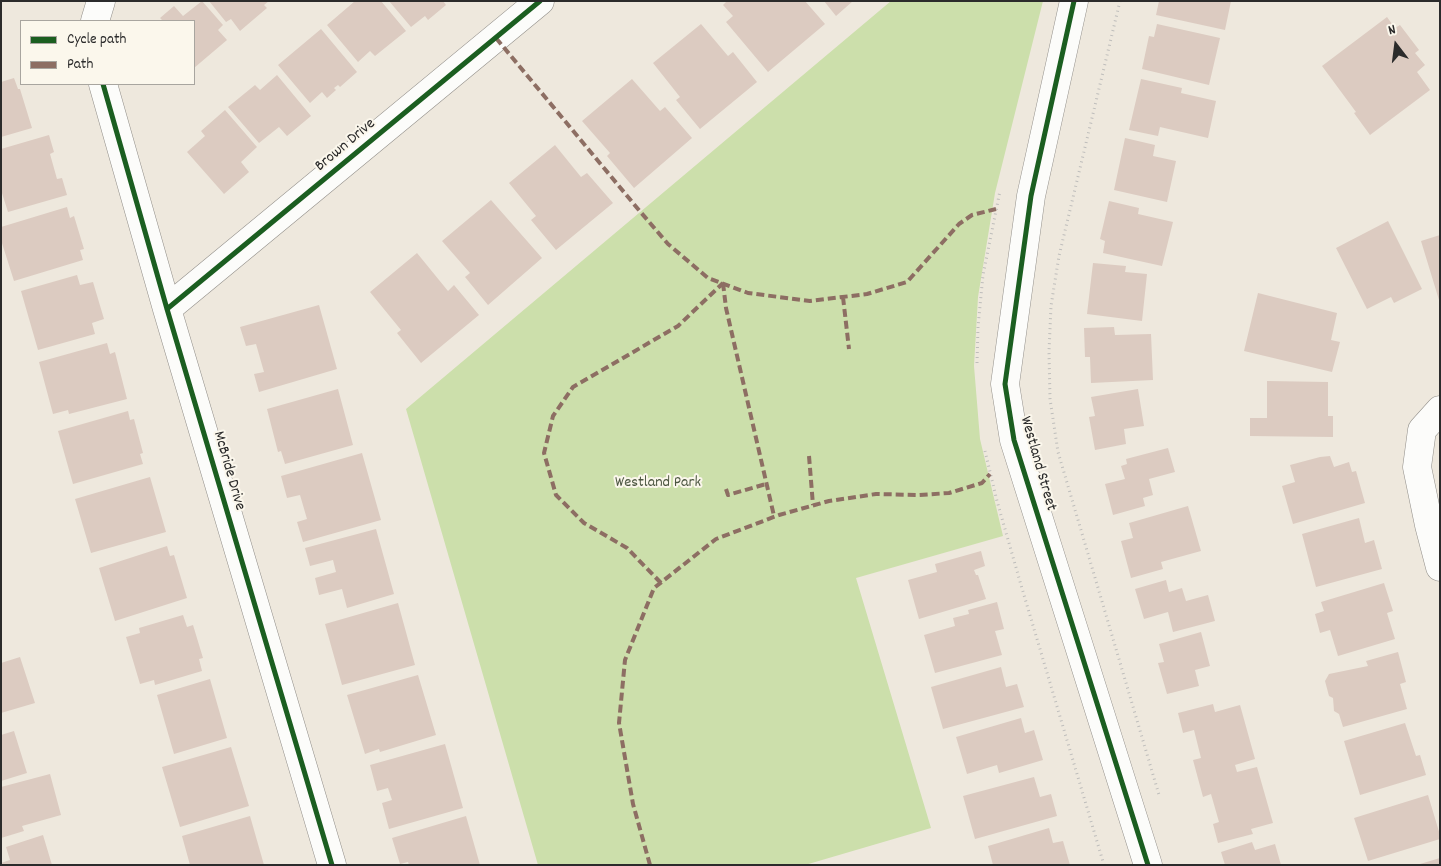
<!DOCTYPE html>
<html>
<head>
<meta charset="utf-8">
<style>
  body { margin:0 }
  #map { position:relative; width:1441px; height:866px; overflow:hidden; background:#eee8dd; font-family:Dekko,sans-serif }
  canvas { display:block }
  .frame { position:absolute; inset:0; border:2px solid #2b2b2b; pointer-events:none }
  .legend { position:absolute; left:20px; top:20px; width:175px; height:65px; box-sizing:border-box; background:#fbf7ec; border:1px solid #a8a59f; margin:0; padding:6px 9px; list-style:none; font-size:15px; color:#2b2b2b }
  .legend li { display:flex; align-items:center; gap:10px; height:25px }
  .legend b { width:25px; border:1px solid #a8a59f }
  .north { position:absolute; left:1371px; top:20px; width:50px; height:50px; -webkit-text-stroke:4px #fbf7ec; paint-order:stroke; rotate:345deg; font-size:14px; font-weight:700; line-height:20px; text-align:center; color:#2b2b2b }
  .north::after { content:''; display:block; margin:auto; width:18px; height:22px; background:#2b2b2b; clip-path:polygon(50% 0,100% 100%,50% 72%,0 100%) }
</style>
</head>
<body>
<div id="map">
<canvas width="1441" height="866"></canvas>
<div class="frame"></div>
<ul class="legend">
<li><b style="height:6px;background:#1b5e20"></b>Cycle path</li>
<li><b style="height:6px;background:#8d6e63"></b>Path</li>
</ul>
<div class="north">N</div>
</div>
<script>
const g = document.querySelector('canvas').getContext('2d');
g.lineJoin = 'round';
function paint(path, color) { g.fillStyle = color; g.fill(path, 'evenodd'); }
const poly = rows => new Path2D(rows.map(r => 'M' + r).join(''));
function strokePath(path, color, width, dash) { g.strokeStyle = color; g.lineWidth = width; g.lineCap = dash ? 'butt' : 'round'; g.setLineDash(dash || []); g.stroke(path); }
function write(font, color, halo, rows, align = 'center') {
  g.font = font + ' Dekko,sans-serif'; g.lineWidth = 4; g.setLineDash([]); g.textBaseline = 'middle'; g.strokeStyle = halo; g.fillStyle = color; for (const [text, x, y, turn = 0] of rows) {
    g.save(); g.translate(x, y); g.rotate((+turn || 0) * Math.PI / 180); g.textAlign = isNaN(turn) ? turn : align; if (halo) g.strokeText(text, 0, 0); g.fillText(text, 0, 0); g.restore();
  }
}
const green = poly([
  [891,1,1043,1,995,193,978,297,974,366,980,439,1003,536,856,578,931,828,805,865,538,865,406,409]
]);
const building = poly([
  [202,1,223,25,218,30,227,40,194,68,194,21,163,21,160,18,174,6,183,16],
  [209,1,269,1,264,5,267,8,240,31,231,19,226,22],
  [355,1,381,1,406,31,375,56,370,51,358,62,327,25],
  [389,1,443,1,446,5,428,20,425,16,411,27],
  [727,1,805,1,825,24,768,72,726,22,733,16,723,5],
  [824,1,853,1,836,16],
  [1159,1,1231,1,1225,30,1156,15],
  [1387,17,1395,28,1400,25,1419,50,1415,53,1425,65,1417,72,1430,90,1370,135,1354,113,1356,112,1322,66],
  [701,24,728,56,733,52,757,82,700,129,676,100,680,97,653,63],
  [1157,24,1220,38,1209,85,1142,69,1149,36,1154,37],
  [321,29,357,72,340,87,338,85,334,88,336,90,327,98,322,92,310,103,278,65],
  [277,75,311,116,287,136,279,127,259,143,228,107,255,85,260,90],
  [14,78,18,89,20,89,32,128,1,137,1,82],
  [632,79,660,111,665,107,692,138,634,188,607,156,610,153,582,121],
  [1141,79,1182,88,1181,93,1216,101,1208,138,1160,127,1158,136,1129,130],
  [225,110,257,147,241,162,249,172,224,194,187,152,205,136,201,131],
  [49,135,54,152,50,154,57,179,62,178,67,195,8,212,1,190,1,149],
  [1125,138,1155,145,1153,156,1176,161,1167,202,1114,190],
  [555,145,581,177,587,173,613,203,556,250,531,220,536,216,509,183],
  [491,200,542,258,488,305,465,277,470,273,442,241],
  [1109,201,1139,208,1138,214,1173,222,1162,266,1103,253,1105,241,1100,239],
  [67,207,70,218,74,216,84,249,80,250,83,260,14,281,1,240,1,227],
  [1388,221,1422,289,1394,303,1391,297,1367,309,1336,248],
  [1440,235,1440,300,1439,300,1421,241],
  [417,253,448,291,454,285,479,315,421,363,397,333,401,330,370,292],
  [1093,263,1126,266,1125,272,1147,274,1142,321,1087,314],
  [77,275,80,285,93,282,104,319,92,323,95,334,38,350,21,291],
  [1258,293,1337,313,1331,340,1340,342,1332,372,1244,351],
  [319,305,337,369,259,392,254,374,264,372,256,344,246,346,240,327],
  [1114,327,1115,335,1151,334,1153,380,1091,383,1090,357,1085,357,1084,328],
  [107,343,110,354,115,352,127,399,69,414,68,410,53,414,39,362],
  [1267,381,1328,382,1328,416,1333,416,1333,437,1250,436,1250,418,1267,418],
  [338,389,353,445,285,464,281,451,278,452,267,409],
  [1138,389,1144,426,1124,429,1126,444,1095,450,1089,417,1095,416,1091,397],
  [128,411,130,420,134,419,143,453,140,454,143,464,73,484,58,431],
  [1168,448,1175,472,1149,479,1153,495,1143,498,1145,506,1113,515,1105,484,1125,479,1121,466,1127,464,1126,459],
  [362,453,381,520,303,542,297,522,307,519,300,495,287,498,281,476],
  [1330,456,1334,467,1349,462,1352,472,1356,471,1365,503,1293,524,1282,486,1295,482,1290,465,1320,457],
  [150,477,166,532,91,553,75,499],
  [1188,506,1201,551,1161,562,1163,569,1131,578,1121,541,1133,538,1129,523],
  [1359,518,1365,543,1374,540,1382,569,1316,587,1302,534],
  [376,529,394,594,347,608,342,589,319,595,315,578,336,572,333,560,310,566,305,548],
  [167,546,170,556,174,555,187,598,115,621,99,568],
  [981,551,985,566,974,570,976,575,978,575,986,599,919,619,908,580,937,572,935,564],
  [1166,580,1169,592,1182,588,1186,601,1208,595,1215,621,1173,632,1168,612,1144,619,1135,589],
  [1384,583,1393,611,1387,613,1395,639,1338,656,1330,630,1320,633,1315,614,1324,611,1321,602],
  [997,602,1004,629,995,631,1002,655,935,673,924,635,955,626,953,618,969,614,968,610],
  [398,603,415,665,342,685,325,624],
  [183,615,187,627,193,625,203,658,199,659,202,671,155,685,154,680,140,684,126,637,140,633,139,628],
  [1201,632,1210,666,1195,670,1199,686,1167,694,1158,663,1164,662,1159,644],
  [1398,652,1406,682,1400,684,1407,709,1343,727,1339,714,1334,711,1333,698,1329,696,1325,681,1329,674,1368,666,1366,661],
  [20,657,35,703,1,713,1,663],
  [1001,667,1006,687,1017,684,1024,707,943,729,931,687],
  [418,675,436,735,380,752,379,749,365,754,347,695],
  [210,679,227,738,174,754,157,695],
  [1213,704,1215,712,1240,705,1255,759,1235,765,1237,772,1257,767,1273,823,1251,829,1253,834,1218,843,1213,824,1219,822,1211,794,1203,797,1193,760,1201,758,1194,730,1183,733,1178,713],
  [1021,718,1025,733,1034,730,1043,760,999,773,997,765,967,774,956,737],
  [1405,723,1416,756,1420,755,1426,775,1360,795,1344,741],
  [14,731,27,773,1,781,1,735],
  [445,744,463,808,389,829,382,803,392,800,388,788,377,791,370,765],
  [231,747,249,806,180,827,162,767],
  [50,774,61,815,22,826,24,831,1,838,1,787],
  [1034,777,1040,797,1051,794,1057,816,975,839,963,796],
  [1428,795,1440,835,1440,839,1368,861,1354,818],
  [250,816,264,865,190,865,182,836],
  [466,816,480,865,409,865,408,862,400,864,392,838],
  [1049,828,1053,843,1063,841,1070,865,993,865,988,846],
  [43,835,52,865,1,865,1,863,10,860,6,847],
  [1252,842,1255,850,1275,844,1281,865,1225,865,1221,852],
  [1440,858,1440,865,1420,865,1420,864]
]);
const path = poly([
  [1120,1,1059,256,1051,306,1049,352,1050,399,1058,452,1159,795],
  [977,363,978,327,983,275,1000,191],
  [985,451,997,501,1021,585,1104,865]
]);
const street = poly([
  [1074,1,1031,196,1005,384,1014,440,1148,865],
  [95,21,101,1],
  [103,84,167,309,332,865],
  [167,309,540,1],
  [1440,410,1422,430,1417,467,1429,525,1440,567]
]);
const quiet = poly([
  [496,38,638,209,668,244,708,278,748,293,810,301,867,294,907,282,959,224,972,215,996,209],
  [723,283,726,308,774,516],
  [843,297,849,349],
  [809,456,813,505],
  [726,489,728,495,766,484],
  [661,583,627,548,584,523,556,495,544,453,553,416,573,387,678,326,723,283],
  [650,865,633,804,619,723,625,660,654,588,716,539,779,515,829,501,876,494,919,495,949,493,982,483,990,474]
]);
const cycleway = poly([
  [1074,1,1031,196,1005,384,1014,440,1148,865],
  [103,84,167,309,332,865],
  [167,309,540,1]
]);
const streetNames = [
  ["Brown Drive",346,146,-40],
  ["Westland Street",1037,464,74],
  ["McBride Drive",228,471,74]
];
const parkNames = [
  ["Westland Park",658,484]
];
paint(green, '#ccdfab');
paint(building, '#dccbc1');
strokePath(street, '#928f8a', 29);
strokePath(path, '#bebdbb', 3, [1, 4]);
strokePath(street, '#fcfcfa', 28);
strokePath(quiet, '#8d6e63', 4, [8, 4]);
strokePath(cycleway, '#1b5e20', 5);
write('16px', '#2b2b2b', '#fbf7ec', streetNames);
write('16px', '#4c5641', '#fbf7ec', parkNames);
</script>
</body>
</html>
